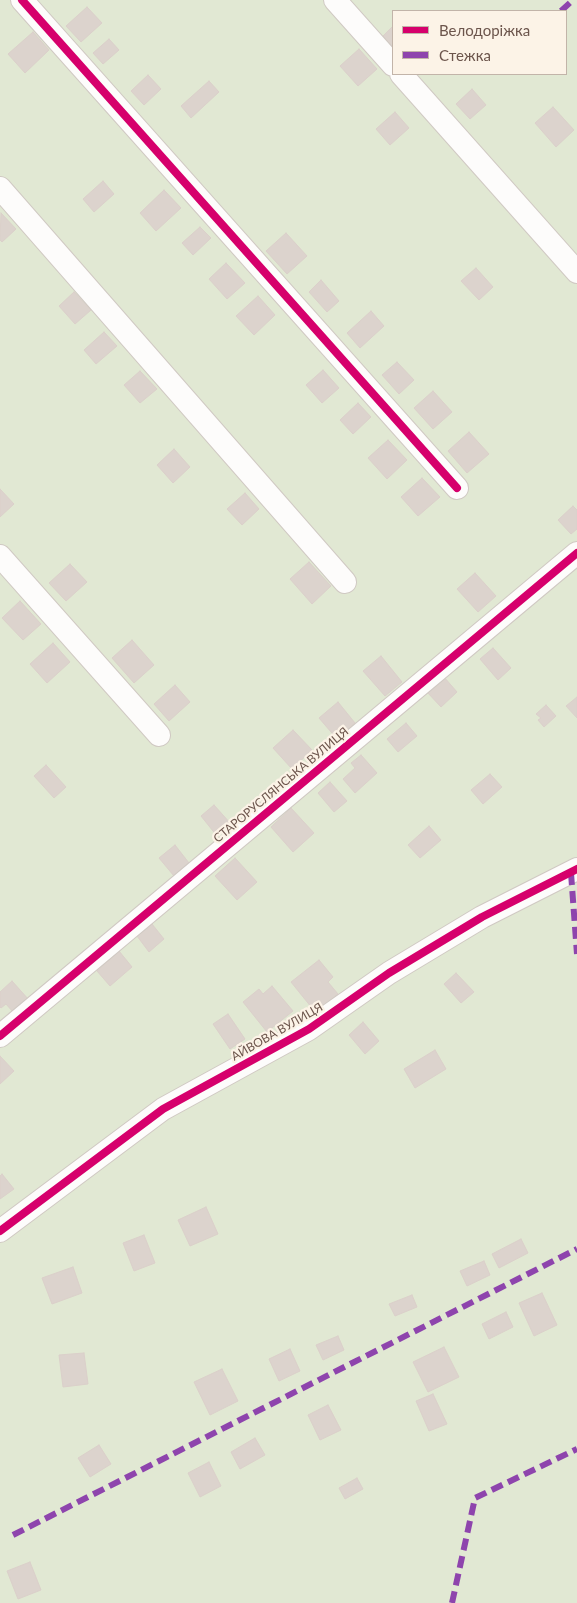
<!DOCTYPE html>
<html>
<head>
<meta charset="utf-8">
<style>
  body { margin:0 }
  #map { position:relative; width:577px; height:1603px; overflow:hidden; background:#f3ede7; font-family:Lato,sans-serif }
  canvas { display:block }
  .legend { position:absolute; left:392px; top:10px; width:175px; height:65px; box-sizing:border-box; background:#fcf3e7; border:1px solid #c2b4a9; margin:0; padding:6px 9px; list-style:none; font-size:15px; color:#6c554c }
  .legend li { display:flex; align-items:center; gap:10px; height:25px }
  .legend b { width:25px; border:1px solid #c2b4a9 }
</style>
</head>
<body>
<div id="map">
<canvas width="577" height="1603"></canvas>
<ul class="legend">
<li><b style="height:6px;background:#d6006c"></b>Велодоріжка</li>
<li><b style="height:6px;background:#8e44ad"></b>Стежка</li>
</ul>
</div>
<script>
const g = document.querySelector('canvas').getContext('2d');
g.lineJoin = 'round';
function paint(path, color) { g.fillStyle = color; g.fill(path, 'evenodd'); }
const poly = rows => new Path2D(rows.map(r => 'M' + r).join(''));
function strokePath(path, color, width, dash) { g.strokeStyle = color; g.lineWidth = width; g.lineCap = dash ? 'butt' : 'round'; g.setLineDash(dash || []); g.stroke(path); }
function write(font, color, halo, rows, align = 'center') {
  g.font = font + ' Lato,sans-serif'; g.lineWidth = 4.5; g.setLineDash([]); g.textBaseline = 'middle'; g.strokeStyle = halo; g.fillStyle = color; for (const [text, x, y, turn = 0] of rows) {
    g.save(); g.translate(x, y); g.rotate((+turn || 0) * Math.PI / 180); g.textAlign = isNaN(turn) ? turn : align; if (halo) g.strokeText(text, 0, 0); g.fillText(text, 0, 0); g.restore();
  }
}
const green = poly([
  [0,0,577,0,577,1603,0,1603],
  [393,11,566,11,566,74,393,74]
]);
const building = poly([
  [87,7,102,23,81,42,66,26,87,7],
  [393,26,393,47,383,36,393,26],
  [33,32,49,50,25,73,8,54,33,32],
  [109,39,119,50,103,64,93,53,109,39],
  [359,49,377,69,358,86,340,66,359,49],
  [148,75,161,89,144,105,131,91,148,75],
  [209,81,219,92,191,118,181,106,209,81],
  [472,89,486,105,470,119,456,104,472,89],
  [553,107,574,130,556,147,535,123,553,107],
  [395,112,409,128,390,145,376,129,395,112],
  [103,181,114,194,94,212,83,199,103,181],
  [164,190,181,208,156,231,140,213,164,190],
  [1,213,16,229,2,242,0,240,1,213],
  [200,227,211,238,193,255,182,243,200,227],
  [286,233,307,256,287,274,266,251,286,233],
  [226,263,245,283,227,299,209,279,226,263],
  [476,268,493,287,479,300,461,281,476,268],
  [321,280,339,301,327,312,309,292,321,280],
  [74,292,91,310,75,324,59,306,74,292],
  [258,296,275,315,254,335,236,316,258,296],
  [371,311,384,326,360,348,347,333,371,311],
  [104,332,117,346,96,364,84,350,104,332],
  [397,362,414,380,399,394,382,375,397,362],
  [323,370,339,388,322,403,306,385,323,370],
  [140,371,157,389,140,403,124,385,140,371],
  [433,391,452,412,433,429,414,408,433,391],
  [358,403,371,417,353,434,340,420,358,403],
  [469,432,489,454,467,473,448,451,469,432],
  [388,440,407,460,387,479,368,458,388,440],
  [174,449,190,467,173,483,157,465,174,449],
  [422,478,440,497,418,516,401,497,422,478],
  [0,489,14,504,0,517,0,489],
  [245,493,259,509,242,525,227,509,245,493],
  [573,506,577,510,577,529,571,534,558,520,573,506],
  [309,562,331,586,312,604,290,579,309,562],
  [70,564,87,582,66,601,49,583,70,564],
  [475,573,496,596,478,612,457,589,475,573],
  [20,601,41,624,23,640,2,618,20,601],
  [132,640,154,665,134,683,112,658,132,640],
  [53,643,70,662,47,683,30,664,53,643],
  [493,648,511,668,498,680,480,659,493,648],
  [381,656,402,682,385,696,363,671,381,656],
  [444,677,457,692,441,707,427,692,444,677],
  [175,685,190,702,169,721,154,704,175,685],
  [577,697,577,718,566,706,577,697],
  [338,702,355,723,337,739,319,718,338,702],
  [546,705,556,716,544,727,538,720,541,718,536,714,546,705],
  [406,723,417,736,398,752,387,739,406,723],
  [293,730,312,750,292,769,273,748,293,730],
  [361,755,377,773,355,793,343,779,355,768,351,763,361,755],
  [46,765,66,787,54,798,34,776,46,765],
  [490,774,502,787,483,804,471,790,490,774],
  [330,782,347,801,334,812,318,793,330,782],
  [214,805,231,824,217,836,201,816,214,805],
  [291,808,314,833,293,852,271,827,291,808],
  [429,826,441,840,420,858,408,845,429,826],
  [175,845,189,863,174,876,159,858,175,845],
  [235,858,257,882,237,900,215,876,235,858],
  [152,924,164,939,149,952,137,936,152,924],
  [119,951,132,967,110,986,97,971,119,951],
  [319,960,333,977,328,982,338,994,316,1013,291,982,319,960],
  [456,973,474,992,461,1003,444,984,456,973],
  [12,981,29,1000,14,1013,6,1004,1,1008,0,1007,0,992,12,981],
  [272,986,293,1011,267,1032,243,1002,259,989,263,994,272,986],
  [228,1014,245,1039,230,1049,213,1024,228,1014],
  [363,1022,379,1041,365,1054,349,1035,363,1022],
  [435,1050,446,1069,415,1088,404,1069,435,1050],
  [0,1056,14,1071,0,1084,0,1056],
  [2,1174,14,1189,0,1199,0,1176,2,1174],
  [206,1207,218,1234,190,1246,178,1220,206,1207],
  [144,1235,155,1263,134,1271,123,1243,144,1235],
  [521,1239,528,1253,499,1268,492,1254,521,1239],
  [484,1261,490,1275,467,1286,460,1271,484,1261],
  [73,1267,82,1293,52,1304,42,1278,73,1267],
  [542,1293,557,1325,534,1336,519,1303,542,1293],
  [412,1295,417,1307,395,1316,389,1304,412,1295],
  [506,1312,513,1327,489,1339,482,1324,506,1312],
  [338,1336,344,1350,323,1360,316,1345,338,1336],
  [444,1347,459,1377,428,1392,413,1362,444,1347],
  [290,1349,300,1371,279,1381,269,1359,290,1349],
  [84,1353,88,1384,63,1387,59,1355,84,1353],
  [222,1369,238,1401,210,1415,194,1382,222,1369],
  [433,1394,447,1424,429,1431,416,1401,433,1394],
  [328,1405,341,1430,320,1440,308,1415,328,1405],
  [255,1438,265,1455,240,1469,231,1452,255,1438],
  [99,1445,111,1464,90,1477,78,1458,99,1445],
  [209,1462,221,1486,200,1497,188,1473,209,1462],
  [357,1478,363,1489,345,1499,339,1488,357,1478],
  [30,1562,41,1590,18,1599,7,1571,30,1562]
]);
const minor = poly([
  [22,0,457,488],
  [335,0,393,65],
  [401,74,577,272],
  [0,188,345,582],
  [0,556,159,735],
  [0,1036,577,553],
  [0,1231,163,1109,309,1029,389,973,482,917,577,869]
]);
const quiet = poly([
  [561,11,573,0],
  [571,873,577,954],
  [13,1535,577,1249],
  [452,1603,475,1498,577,1449]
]);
const cycleway = poly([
  [22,0,457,488],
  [0,1036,577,553],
  [0,1231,163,1109,309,1029,389,973,482,917,577,869]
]);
const streetNames = [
  ["СТАРОРУСЛЯНСЬКА ВУЛИЦЯ",281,785,-40],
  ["АЙВОВА ВУЛИЦЯ",277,1032,-30]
];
paint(green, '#e1e8d3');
paint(building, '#dcd3cd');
strokePath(building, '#dbd0ca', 1);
strokePath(minor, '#d0c9c3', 24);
strokePath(minor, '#fdfcfb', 22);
strokePath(quiet, '#8e44ad', 6, [12, 6]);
strokePath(cycleway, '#d6006c', 8);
write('12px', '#6c554c', '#fcf3e7', streetNames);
</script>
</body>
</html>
